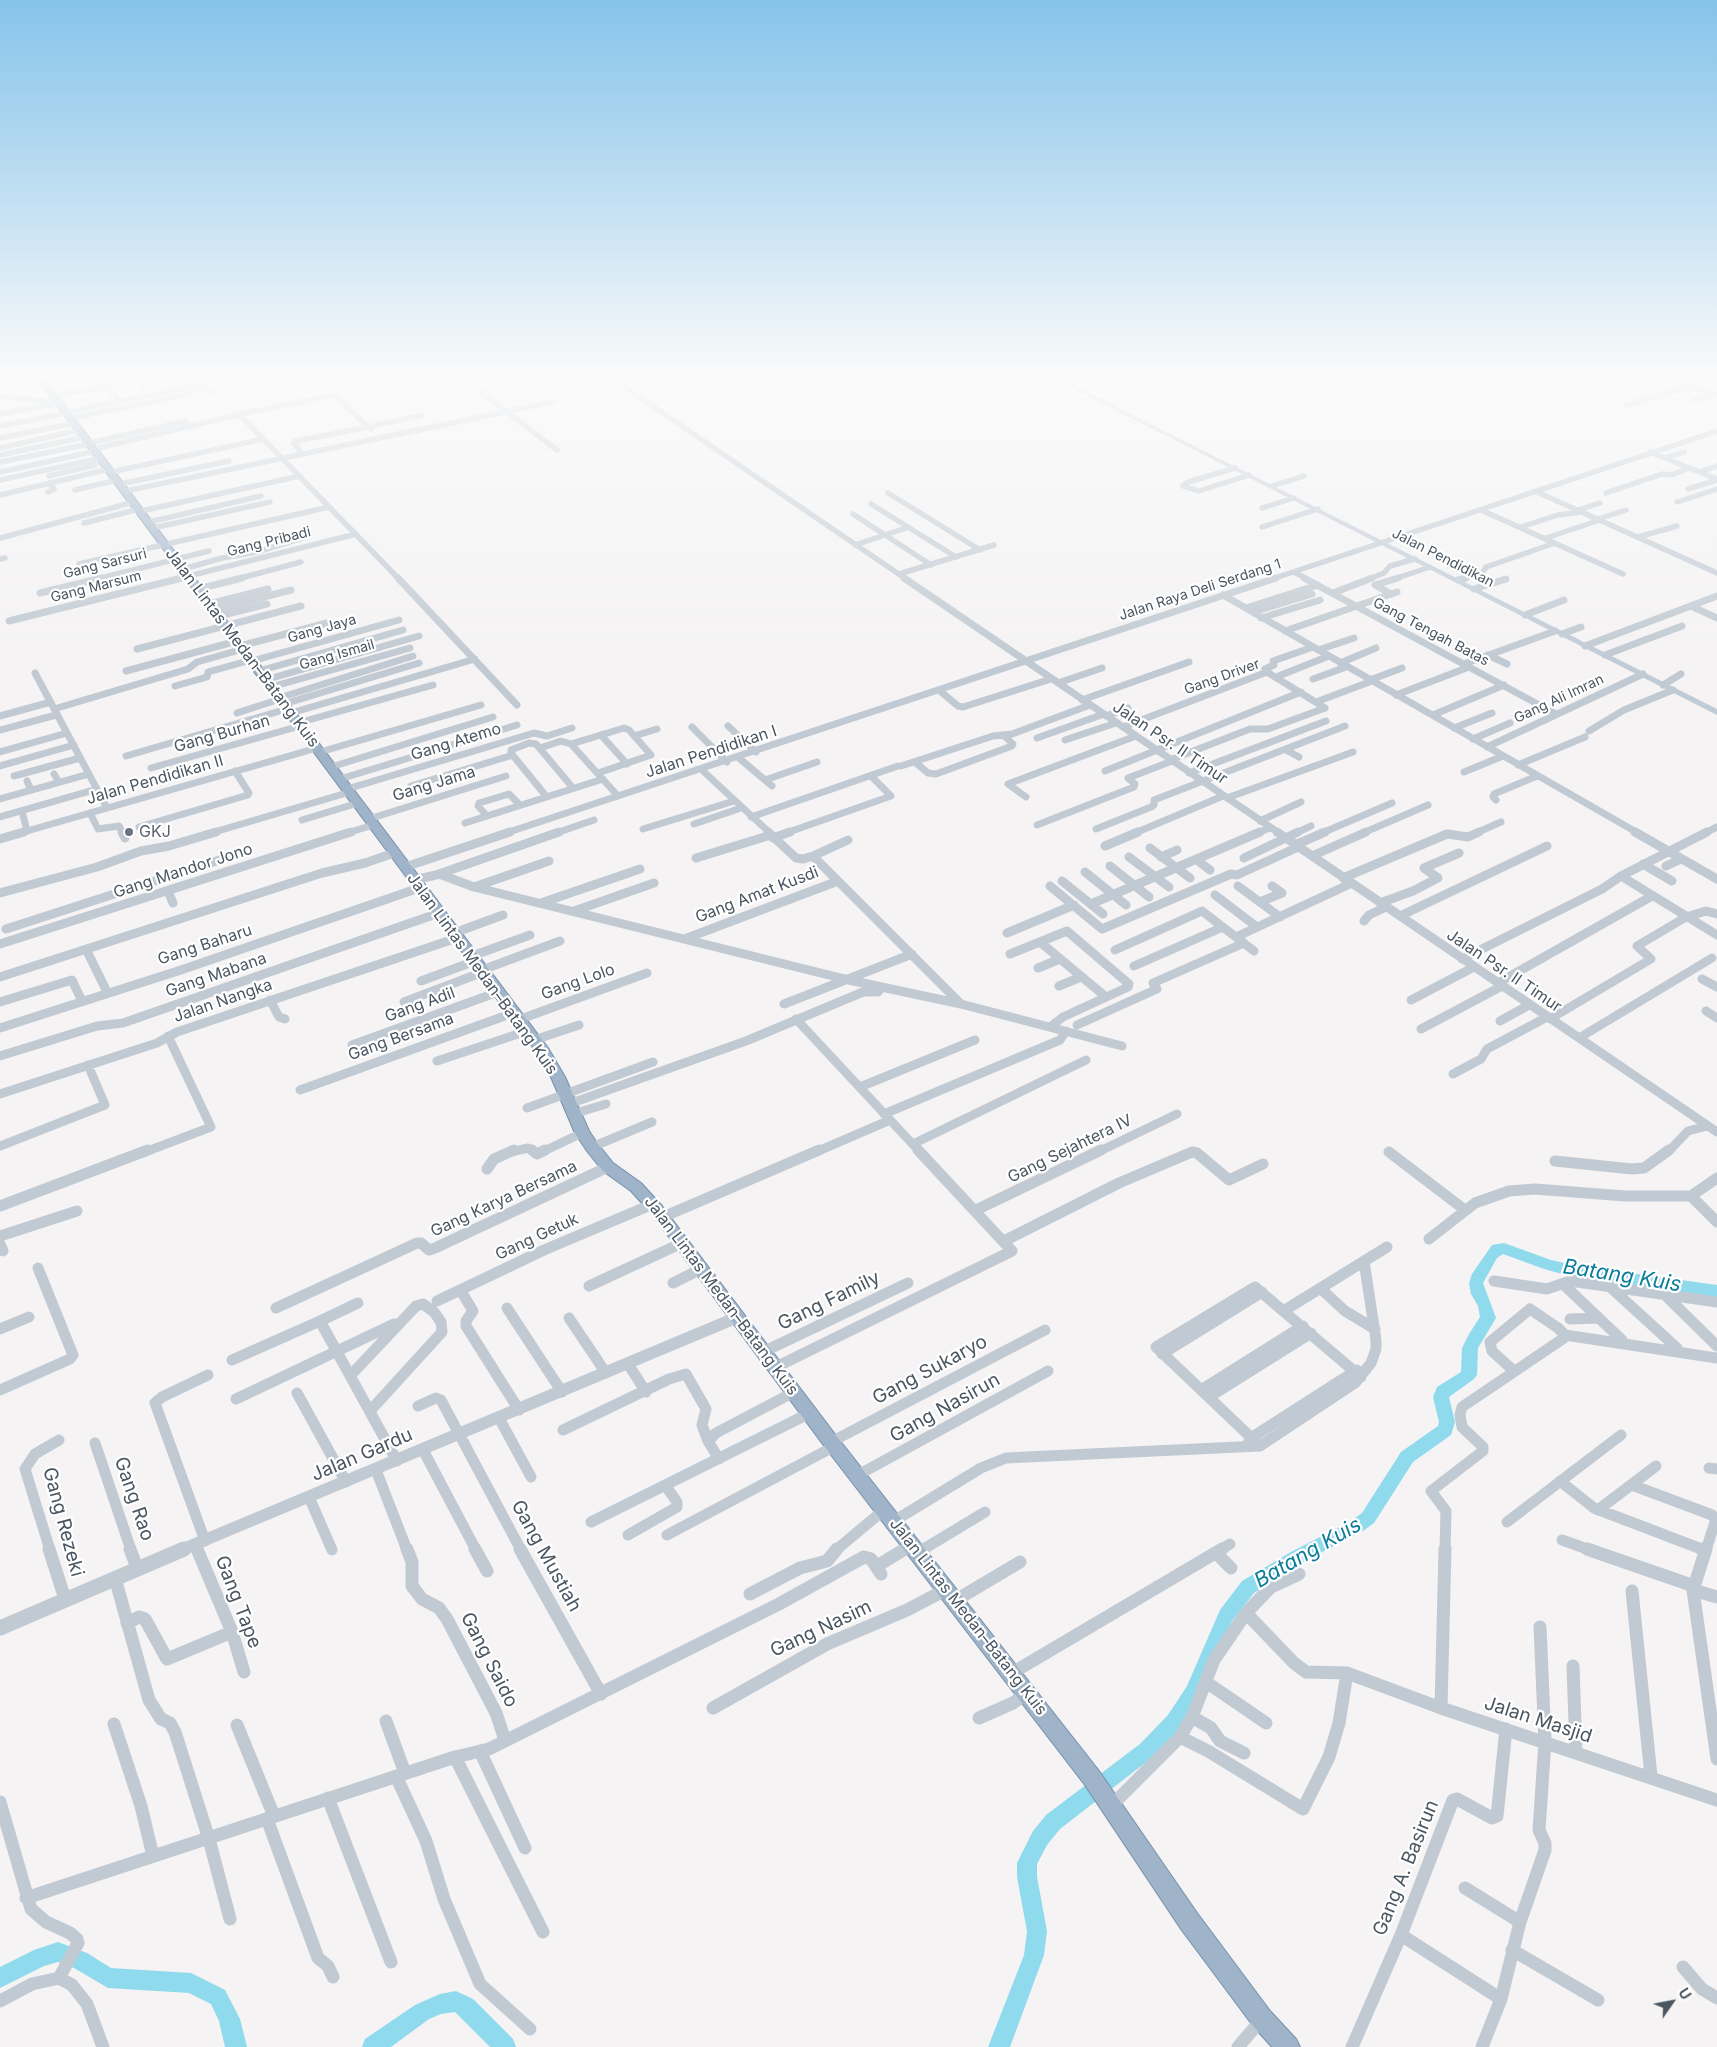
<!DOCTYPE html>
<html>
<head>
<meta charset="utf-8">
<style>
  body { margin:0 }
  #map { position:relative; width:1717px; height:2047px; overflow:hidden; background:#f5f3f3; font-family:Inter,sans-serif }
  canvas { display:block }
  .north { position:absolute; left:1647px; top:1977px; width:50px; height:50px; -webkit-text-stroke:4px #fff; paint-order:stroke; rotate:57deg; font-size:14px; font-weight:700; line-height:20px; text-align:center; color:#4a5661 }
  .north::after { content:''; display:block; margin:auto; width:18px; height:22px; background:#4a5661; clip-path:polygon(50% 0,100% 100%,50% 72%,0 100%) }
</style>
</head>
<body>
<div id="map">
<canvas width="1717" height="2047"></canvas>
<div class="north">U</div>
</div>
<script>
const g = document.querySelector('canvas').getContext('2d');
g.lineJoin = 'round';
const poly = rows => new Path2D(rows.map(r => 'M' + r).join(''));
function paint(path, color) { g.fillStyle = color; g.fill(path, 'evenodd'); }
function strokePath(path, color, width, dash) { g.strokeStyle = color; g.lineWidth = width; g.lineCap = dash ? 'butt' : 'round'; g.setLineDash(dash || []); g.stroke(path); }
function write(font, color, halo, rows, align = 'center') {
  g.font = font + ' Inter,sans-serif'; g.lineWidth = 4.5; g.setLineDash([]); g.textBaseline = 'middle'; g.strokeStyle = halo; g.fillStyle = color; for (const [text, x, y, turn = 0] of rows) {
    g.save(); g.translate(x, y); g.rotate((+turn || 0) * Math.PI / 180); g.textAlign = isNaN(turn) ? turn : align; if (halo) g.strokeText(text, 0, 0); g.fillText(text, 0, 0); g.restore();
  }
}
const river = poly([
  [1504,1243,1551,1260,1573,1265,1717,1285,1717,1297,1573,1277,1544,1269,1503,1254,1497,1258,1483,1283,1496,1318,1478,1348,1477,1375,1474,1379,1449,1397,1455,1422,1451,1435,1413,1462,1374,1523,1363,1531,1303,1562,1254,1593,1232,1621,1199,1698,1182,1727,1154,1756,1060,1829,1047,1845,1037,1864,1037,1877,1047,1931,1044,1955,1010,2047,988,2047,1024,1955,1027,1931,1017,1877,1017,1863,1033,1831,1046,1815,1140,1744,1168,1715,1187,1686,1220,1610,1242,1581,1291,1552,1351,1521,1362,1513,1401,1452,1438,1426,1439,1422,1433,1397,1437,1387,1461,1372,1462,1348,1469,1334,1480,1317,1478,1306,1471,1294,1469,1283,1472,1274,1492,1245,1504,1243],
  [58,1942,87,1953,111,1968,191,1973,225,1990,240,2019,247,2047,225,2047,219,2021,211,2004,189,1993,108,1988,74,1968,58,1962,44,1966,0,1988,0,1967,34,1950,58,1942],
  [456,1991,473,1999,513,2039,516,2047,490,2047,455,2012,441,2014,429,2019,391,2047,362,2047,365,2039,415,2005,440,1994,456,1991]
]);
const minorFar4 = poly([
  [97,375,120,402],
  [165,375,175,384],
  [205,375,211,381,216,382,252,378],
  [607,375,906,579],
  [1655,375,1717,395],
  [133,377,143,388],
  [173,383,191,380,195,383],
  [0,384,39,376],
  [106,385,157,375],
  [481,392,557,450],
  [0,396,52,402],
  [55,396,101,387],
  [1694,400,1714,394],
  [1627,405,1690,386],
  [67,412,186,388,206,388,213,393],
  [0,414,59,403],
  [241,416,399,579],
  [71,418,191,394],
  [1,426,67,413],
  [0,438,75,423],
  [90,443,186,421],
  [0,448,80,430],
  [94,449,245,413,335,395,368,427,422,415],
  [1650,452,1717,479],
  [302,454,294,443,296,441,368,427,371,429],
  [0,455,85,437],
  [1665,458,1684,452],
  [0,462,90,444],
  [1235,468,1188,482,1183,486,1199,491,1249,475],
  [0,472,96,451],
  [111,472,264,439],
  [1699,472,1717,466],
  [49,476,95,465],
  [0,480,101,458],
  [120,484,229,461],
  [1272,486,1304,476],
  [1688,489,1717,480],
  [75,490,117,480],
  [126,491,552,402],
  [1535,491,1717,573],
  [48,492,54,489,49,483],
  [888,493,980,550],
  [1606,493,1662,474,1672,475,1689,468],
  [0,495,109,469],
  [1677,502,1717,489],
  [871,504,956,557],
  [1262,508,1294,498],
  [1481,510,1623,574],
  [1578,510,1600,503],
  [141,511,300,476],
  [853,514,931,565],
  [1598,519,1626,510],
  [149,522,261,496],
  [84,523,139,509],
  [1262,527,1318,509],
  [1521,527,1558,515,1582,512],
  [153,528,270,502],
  [1638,537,1677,526],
  [0,538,134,502],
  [1546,538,1600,520],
  [855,545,909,527],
  [0,559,5,558],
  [79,564,329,507],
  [183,569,222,558,257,552,309,536],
  [1294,572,1307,579],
  [899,574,994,545],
  [97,579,209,551],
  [177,579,356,534],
  [237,579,301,562],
  [1272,579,1717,431],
  [1369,579,1384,573,1390,566,1415,559],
  [1394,579,1430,567],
  [1462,579,1483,572,1486,567,1555,543]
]);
const minorFar3 = poly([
  [398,578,517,705],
  [904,578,1279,833],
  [1304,578,1556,714],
  [1458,580,1466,578],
  [198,589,242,578],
  [1474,589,1506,579],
  [40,593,102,578],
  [1333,593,1372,578],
  [1391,594,1375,585,1398,578],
  [1223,595,1638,833],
  [209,604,268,589],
  [1691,606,1717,618],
  [1246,608,1318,585],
  [214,610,291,590],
  [1253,612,1312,594],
  [1525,615,1564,600],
  [219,616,267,604],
  [1261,618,1320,600],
  [9,621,182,578],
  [1285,631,1397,592],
  [1562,634,1581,627],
  [240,646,327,623],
  [1585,646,1717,596],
  [137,649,301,606],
  [1318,650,1354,638],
  [1488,655,1507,664],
  [1605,655,1682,626],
  [252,661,399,620],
  [1340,663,1376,648],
  [1464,664,1555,631],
  [126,671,237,641],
  [259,671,403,630],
  [1267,672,1325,708],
  [1267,672,1265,669,1274,665,1273,661,1313,647],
  [35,673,107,808],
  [1276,677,1329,656],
  [1313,679,1346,667],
  [265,680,419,636],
  [1370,680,1402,668],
  [1058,683,1102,668],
  [1663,685,1681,674],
  [175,686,207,677,208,672,251,660],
  [271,687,410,648],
  [940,691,958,706,963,707,1051,679],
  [1396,695,1469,667],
  [279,698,413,656],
  [1082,700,1189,662],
  [1316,702,1372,681],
  [284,704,419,663],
  [54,709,188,669,197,662,243,649],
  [237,713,280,699],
  [291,713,475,659],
  [1433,715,1504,685],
  [0,716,51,702],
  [1106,716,1128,708],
  [298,723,433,685],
  [728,726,756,752],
  [692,727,727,762],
  [1123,727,1267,672],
  [1454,728,1492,713],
  [0,730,56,715],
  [1589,731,1624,710,1673,690],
  [601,735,627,764],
  [634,736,657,729],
  [1037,738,1104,714],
  [1473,739,1510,723],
  [1065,740,1116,723],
  [571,744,624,728,629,730,651,755,598,773],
  [1487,747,1643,674],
  [540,748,561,741,571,744,618,796],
  [1286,750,1299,757],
  [0,752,67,733],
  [320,752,481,705],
  [126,756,287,709],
  [739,758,772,786],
  [1170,760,1250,729,1268,729,1325,708],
  [916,763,928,773,936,774,1012,746,1013,744,1003,735],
  [1518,765,1585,737],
  [0,766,74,745],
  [901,766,993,736,1012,734,1090,705],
  [331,767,493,717],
  [151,768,300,726],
  [702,770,770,833],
  [1105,771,1301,692],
  [1464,772,1503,756],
  [1189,773,1326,721],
  [54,774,59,782],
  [14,776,80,758],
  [340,779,517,725],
  [765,780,817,762],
  [27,781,31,790],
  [411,786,513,755],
  [347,789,534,733,547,736,572,728],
  [546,796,511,753,511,750,529,743,536,744,573,788],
  [1026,797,1008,784,1136,736],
  [1227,798,1353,752],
  [0,799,89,774],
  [1496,800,1493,797,1494,794,1537,776],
  [22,811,27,831],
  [90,813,98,829,119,826,123,833],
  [487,816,478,806,479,803,509,794,520,805],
  [0,817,97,789],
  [751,817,898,766],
  [369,819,506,776],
  [302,820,358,803],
  [1260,821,1301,802],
  [465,823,603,779],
  [694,824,741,808],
  [1037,825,1134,787,1135,784,1128,778,1172,761],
  [139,827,248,795,249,793,235,771],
  [643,829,734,801],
  [1096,829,1151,807,1154,805,1154,800,1345,726],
  [20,833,317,748],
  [211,833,350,792],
  [347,833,373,825],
  [506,833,1276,578],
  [556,833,594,820],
  [786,833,891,796,871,776],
  [1135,833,1223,796],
  [1257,833,1270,828],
  [1296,833,1311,826],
  [1322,833,1392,803],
  [1363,833,1428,805],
  [1476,833,1501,822],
  [1705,833,1717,827]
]);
const minorFar2 = poly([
  [122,832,125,838],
  [768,832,796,858,803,859,813,856,961,1004,1122,1046],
  [1277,832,1717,1132],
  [1635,832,1717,879],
  [773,838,790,832],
  [0,839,24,832],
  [1295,845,1325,832],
  [1105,846,1138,832],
  [1150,848,1190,878],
  [813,856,848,840],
  [1312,856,1366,832],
  [1129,857,1169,887],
  [1161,857,1177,850],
  [696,858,771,835],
  [1244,858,1298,832],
  [1197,860,1210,870],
  [1643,864,1672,881],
  [1110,866,1149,897],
  [1666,866,1681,859],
  [405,867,510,832],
  [1085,872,1126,905],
  [439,874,474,887,849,980,961,1004],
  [1621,876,1717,935],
  [1343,878,1447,834,1468,837,1479,832],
  [414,880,436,875,559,832],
  [1062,881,1103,914],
  [1050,886,1102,929,1231,874,1237,875,1298,847],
  [1238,886,1280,917],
  [1272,886,1282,893],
  [474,887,549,861],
  [168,891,173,903],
  [0,893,97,867,141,851,169,846,216,832],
  [1215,895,1257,927],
  [1260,902,1282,893],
  [541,903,640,869],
  [1380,903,1413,891,1438,878,1424,868,1459,853],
  [1091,904,1260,832],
  [574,911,654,883],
  [1400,916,1547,846],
  [1364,921,1369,915,1386,907],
  [6,929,232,856],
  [454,933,503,915],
  [1007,933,1074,905],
  [1236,937,1352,883],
  [687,938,838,881],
  [1040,942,1106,997],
  [0,944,351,832],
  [86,949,107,992],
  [1115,950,1202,911,1254,951],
  [1010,954,1067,931,1129,984,1128,987,1063,1017,1050,1027],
  [472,956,530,935],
  [1462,959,1602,889,1621,876,1707,832],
  [1134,966,1223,927],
  [1038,968,1060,959],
  [482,970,560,941],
  [0,977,322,873,365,863,394,853],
  [1702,979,1717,987],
  [421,981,475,961],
  [1498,983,1652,896],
  [1059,986,1081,977],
  [270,1000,279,1017,285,1019],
  [1411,1000,1474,967],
  [0,1002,72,980,82,1001],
  [404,1002,483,972],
  [784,1004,912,954],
  [1706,1011,1717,1018],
  [796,1019,920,1152],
  [1550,1019,1651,959,1637,946,1686,917,1706,911,1717,914],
  [518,1020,647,973],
  [1500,1021,1529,1005],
  [1077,1025,1157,989,1153,983,1244,943],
  [0,1028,181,970,419,888],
  [1421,1029,1502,986],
  [1579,1038,1712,958],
  [534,1040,579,1025],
  [352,1045,498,992],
  [0,1056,97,1026,123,1023,439,913],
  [437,1061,527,1031],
  [1453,1074,1481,1059,1487,1049,1547,1017],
  [860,1087,975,1040],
  [300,1090,513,1013],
  [0,1094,157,1043,177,1032,457,938],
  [569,1104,746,1041,863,992,878,992,882,987],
  [527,1108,653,1062],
  [573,1114,606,1104],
  [884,1114,1060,1040,1066,1031],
  [913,1144,1086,1060],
  [0,1146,105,1105,88,1065],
  [592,1147,652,1122],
  [145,1152,211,1127,168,1036],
  [511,1152,528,1148,534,1152],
  [542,1152,582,1133],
  [816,1152,890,1120],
  [1098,1152,1177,1114],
  [1668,1152,1688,1131,1707,1126]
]);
const minorFar1 = poly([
  [532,1150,537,1154,545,1150],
  [1389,1152,1465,1210],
  [1555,1161,1632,1169,1644,1168,1669,1150],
  [487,1169,494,1159,514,1150],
  [1691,1196,1717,1222],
  [0,1206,148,1150],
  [976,1210,1101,1150],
  [663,1217,819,1150],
  [0,1236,77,1211],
  [1429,1239,1475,1203,1509,1191,1535,1189,1625,1196,1691,1196,1717,1178],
  [1004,1241,1119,1183,1192,1152,1197,1153,1229,1180,1263,1164],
  [0,1244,3,1251],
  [1494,1281,1547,1289,1570,1281,1717,1302],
  [673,1283,701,1269],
  [1563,1284,1622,1340],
  [589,1286,682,1243],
  [1609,1286,1677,1348],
  [1320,1288,1345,1311,1375,1329],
  [461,1291,473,1311,466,1321,466,1326,519,1410],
  [1663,1293,1717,1346],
  [437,1301,544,1250,653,1204],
  [358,1303,320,1321,397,1461],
  [276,1308,417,1243,421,1243,429,1250,435,1248,608,1167],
  [507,1308,562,1392],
  [1285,1310,1387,1247],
  [569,1318,606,1373],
  [1570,1319,1599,1318],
  [0,1329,29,1317],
  [1565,1335,1717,1358],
  [765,1351,908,1283],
  [1162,1354,1262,1292],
  [232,1360,320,1321],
  [628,1364,646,1392],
  [776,1367,1012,1251,918,1150],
  [350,1376,416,1306,423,1304,434,1312,441,1322,442,1332,370,1411],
  [0,1390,70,1359,73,1355,38,1268],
  [1201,1390,1303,1326],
  [297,1393,346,1482],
  [1209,1397,1311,1333],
  [236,1399,394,1324],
  [418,1406,436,1398,441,1400,521,1550],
  [499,1418,531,1477],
  [563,1430,669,1379,686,1374,706,1409,702,1425,708,1441,719,1459],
  [708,1441,716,1433,794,1392],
  [831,1442,1045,1330],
  [95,1443,131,1550],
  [1248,1443,1251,1438,1357,1370],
  [1260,1446,1156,1347,1255,1287,1361,1377],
  [423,1450,476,1550],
  [1709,1468,1717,1469],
  [376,1470,407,1550],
  [858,1475,1048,1371],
  [1560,1481,1594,1508,1704,1550],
  [1632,1485,1712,1515,1716,1519,1706,1550],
  [309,1497,332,1550],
  [1598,1510,1656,1466],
  [894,1521,981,1468,1006,1458,1260,1446,1355,1383,1371,1363,1376,1349,1376,1340,1364,1261],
  [591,1522,810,1413],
  [1507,1522,1621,1435],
  [628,1535,677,1507,677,1502,665,1485],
  [667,1535,835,1446],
  [1562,1540,1590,1550],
  [205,1541,155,1403,162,1397,208,1375],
  [196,1545,198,1550],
  [50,1550,25,1469,35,1454,59,1440],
  [836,1550,885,1509],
  [903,1550,912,1544],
  [922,1550,985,1512],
  [1220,1550,1230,1544],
  [1445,1550,1446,1511,1431,1491,1483,1451,1483,1447,1462,1427,1460,1415,1462,1407,1564,1338,1565,1335,1558,1328,1530,1309,1490,1342,1492,1351,1514,1371]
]);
const minor = poly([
  [49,1549,65,1599],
  [130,1549,137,1568],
  [197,1549,232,1632,244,1672],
  [407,1549,412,1562,412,1586,422,1599,439,1608,447,1619,496,1713,505,1740],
  [475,1549,487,1571],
  [520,1549,601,1694],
  [1587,1549,1694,1586],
  [1701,1549,1705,1550],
  [1706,1549,1693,1590,1717,1759],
  [918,1552,924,1549],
  [1216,1553,1231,1568],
  [877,1566,905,1549],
  [115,1578,149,1700,161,1719,170,1723,175,1732,209,1839,230,1919],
  [1693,1590,1717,1597],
  [1632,1591,1651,1776],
  [750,1594,800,1568,827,1561,837,1549],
  [956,1600,1020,1562],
  [1246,1613,1294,1663,1306,1672,1347,1673,1441,1708,1717,1800],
  [127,1623,139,1617,145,1619,167,1659,232,1632],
  [1573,1666,1576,1752],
  [1012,1673,1222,1549],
  [1206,1682,1266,1723],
  [713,1708,827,1644,907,1610,947,1589],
  [1441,1708,1445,1549],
  [1192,1717,1211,1728,1220,1741,1244,1753],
  [979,1718,1013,1703,1027,1693],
  [386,1721,405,1773],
  [114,1724,141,1806,153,1856],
  [237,1725,274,1816],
  [1180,1737,1208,1751,1303,1809,1329,1757,1339,1723,1347,1673],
  [480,1751,525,1848],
  [455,1757,543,1932],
  [396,1776,426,1841,444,1899,480,1984,530,2029],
  [328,1798,391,1962],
  [0,1802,31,1909,46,1922,70,1933,77,1939,78,1943,59,1978],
  [1111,1806,1180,1737,1192,1717,1214,1660,1246,1613,1271,1587,1299,1574],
  [267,1819,318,1958,328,1966,333,1977],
  [1465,1888,1520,1922],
  [26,1898,455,1757,489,1749,779,1604,864,1557,871,1559,881,1574],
  [1401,1935,1501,1999],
  [1512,1950,1598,2000],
  [1683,1967,1702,1989,1717,1998],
  [59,1978,72,1985,87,2004,103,2047],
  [0,2001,32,1984,59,1978],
  [1238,2047,1262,2019],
  [1352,2047,1401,1935,1453,1800,1457,1799,1492,1818,1497,1816,1506,1729],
  [1482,2047,1501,1999,1520,1922,1545,1850,1545,1843,1539,1830,1545,1741,1540,1627]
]);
const tertiaryFar1 = poly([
  [181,1550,738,1317]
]);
const tertiary = poly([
  [0,1628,184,1549]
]);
const secondary = poly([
  [1046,375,1053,375,1717,709,1717,715,1046,375]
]);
const trunk = poly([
  [34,375,42,375,548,1048,565,1077,589,1131,597,1143,613,1163,641,1183,662,1206,837,1437,1099,1771,1197,1913,1270,2011,1296,2039,1300,2047,1272,2047,1254,2027,1181,1929,1085,1785,825,1447,652,1214,631,1191,603,1171,587,1151,575,1133,551,1077,537,1053,34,375]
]);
const markers = [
  [129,832,5,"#6b7280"]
];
const farStreetnames = [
  ["Gang Pribadi",269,542,-14],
  ["Jalan Pendidikan",1443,558,27],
  ["Gang Sarsuri",105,564,-14],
  ["Gang Marsum",96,587,-14],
  ["Jalan Raya Deli Serdang 1",1200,590,-18],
  ["Gang Jaya",322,629,-16],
  ["Gang Tengah Batas",1431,632,28],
  ["Gang Ismail",337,655,-16],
  ["Gang Driver",1222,677,-20],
  ["Gang Ali Imran",1559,699,-25]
];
const streetNames = [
  ["Jalan Lintas Medan–Batang Kuis",242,648,53],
  ["Gang Burhan",222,734,-16],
  ["Gang Atemo",456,742,-17],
  ["Jalan Psr. II Timur",1170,743,34],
  ["Jalan Pendidikan I",711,752,-18],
  ["Jalan Pendidikan II",155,780,-16],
  ["Gang Jama",434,784,-17],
  ["Gang Mandor Jono",183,871,-18],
  ["Gang Amat Kusdi",757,895,-21],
  ["Gang Baharu",205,945,-18],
  ["Jalan Psr. II Timur",1504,971,34],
  ["Jalan Lintas Medan–Batang Kuis",482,974,54],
  ["Gang Mabana",216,975,-19],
  ["Gang Lolo",578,982,-20],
  ["Jalan Nangka",223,1001,-19],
  ["Gang Adil",420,1005,-20],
  ["Gang Bersama",401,1037,-20],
  ["Gang Sejahtera IV",1070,1149,-26],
  ["Gang Karya Bersama",504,1199,-25],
  ["Gang Getuk",537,1237,-25],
  ["Jalan Lintas Medan–Batang Kuis",721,1296,53],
  ["Jalan Lintas Medan–Batang Kuis",968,1617,52]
];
const worshipNames = [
  ["GKJ",139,832]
];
const nearStreetnames = [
  ["Gang Family",829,1301,-26],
  ["Gang Sukaryo",930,1370,-28],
  ["Gang Nasirun",945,1408,-29],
  ["Jalan Gardu",362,1455,-23],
  ["Gang Rao",134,1499,71],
  ["Gang Rezeki",63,1522,75],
  ["Gang Mustiah",546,1556,61],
  ["Gang Tape",238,1602,69],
  ["Gang Nasim",821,1629,-25],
  ["Gang Saido",489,1660,63],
  ["Jalan Masjid",1538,1720,18],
  ["Gang A. Basirun",1406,1868,-68]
];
const nearWaternames = [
  ["Batang Kuis",1622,1276,9],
  ["Batang Kuis",1308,1553,-30]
];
paint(river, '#90daee');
strokePath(trunk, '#7690ad', 2);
strokePath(minorFar4, '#c1cad2', 5.5);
strokePath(minorFar3, '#c1cad2', 7);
strokePath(minorFar2, '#c1cad2', 9);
strokePath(minorFar1, '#c1cad2', 11);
strokePath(minor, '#c1cad2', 13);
strokePath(tertiaryFar1, '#c1cad2', 12);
strokePath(tertiary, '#c1cad2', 15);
paint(secondary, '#c1cbd6');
paint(trunk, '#9fb4c9');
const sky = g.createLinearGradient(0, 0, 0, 661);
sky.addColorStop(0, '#85c3ea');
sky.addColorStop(0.57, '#fafafa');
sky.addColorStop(1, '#fafafa00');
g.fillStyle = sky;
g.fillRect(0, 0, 1717, 661);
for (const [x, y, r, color] of markers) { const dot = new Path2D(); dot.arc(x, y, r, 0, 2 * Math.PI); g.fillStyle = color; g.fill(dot); strokePath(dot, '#fff', 2); }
write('14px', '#4a5661', '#fff', farStreetnames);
write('16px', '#4a5661', '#fff', streetNames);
write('16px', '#5b616d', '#fff', worshipNames, 'left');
write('19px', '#4a5661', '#fff', nearStreetnames);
write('italic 21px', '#0c7c9b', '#fff', nearWaternames);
</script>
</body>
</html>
